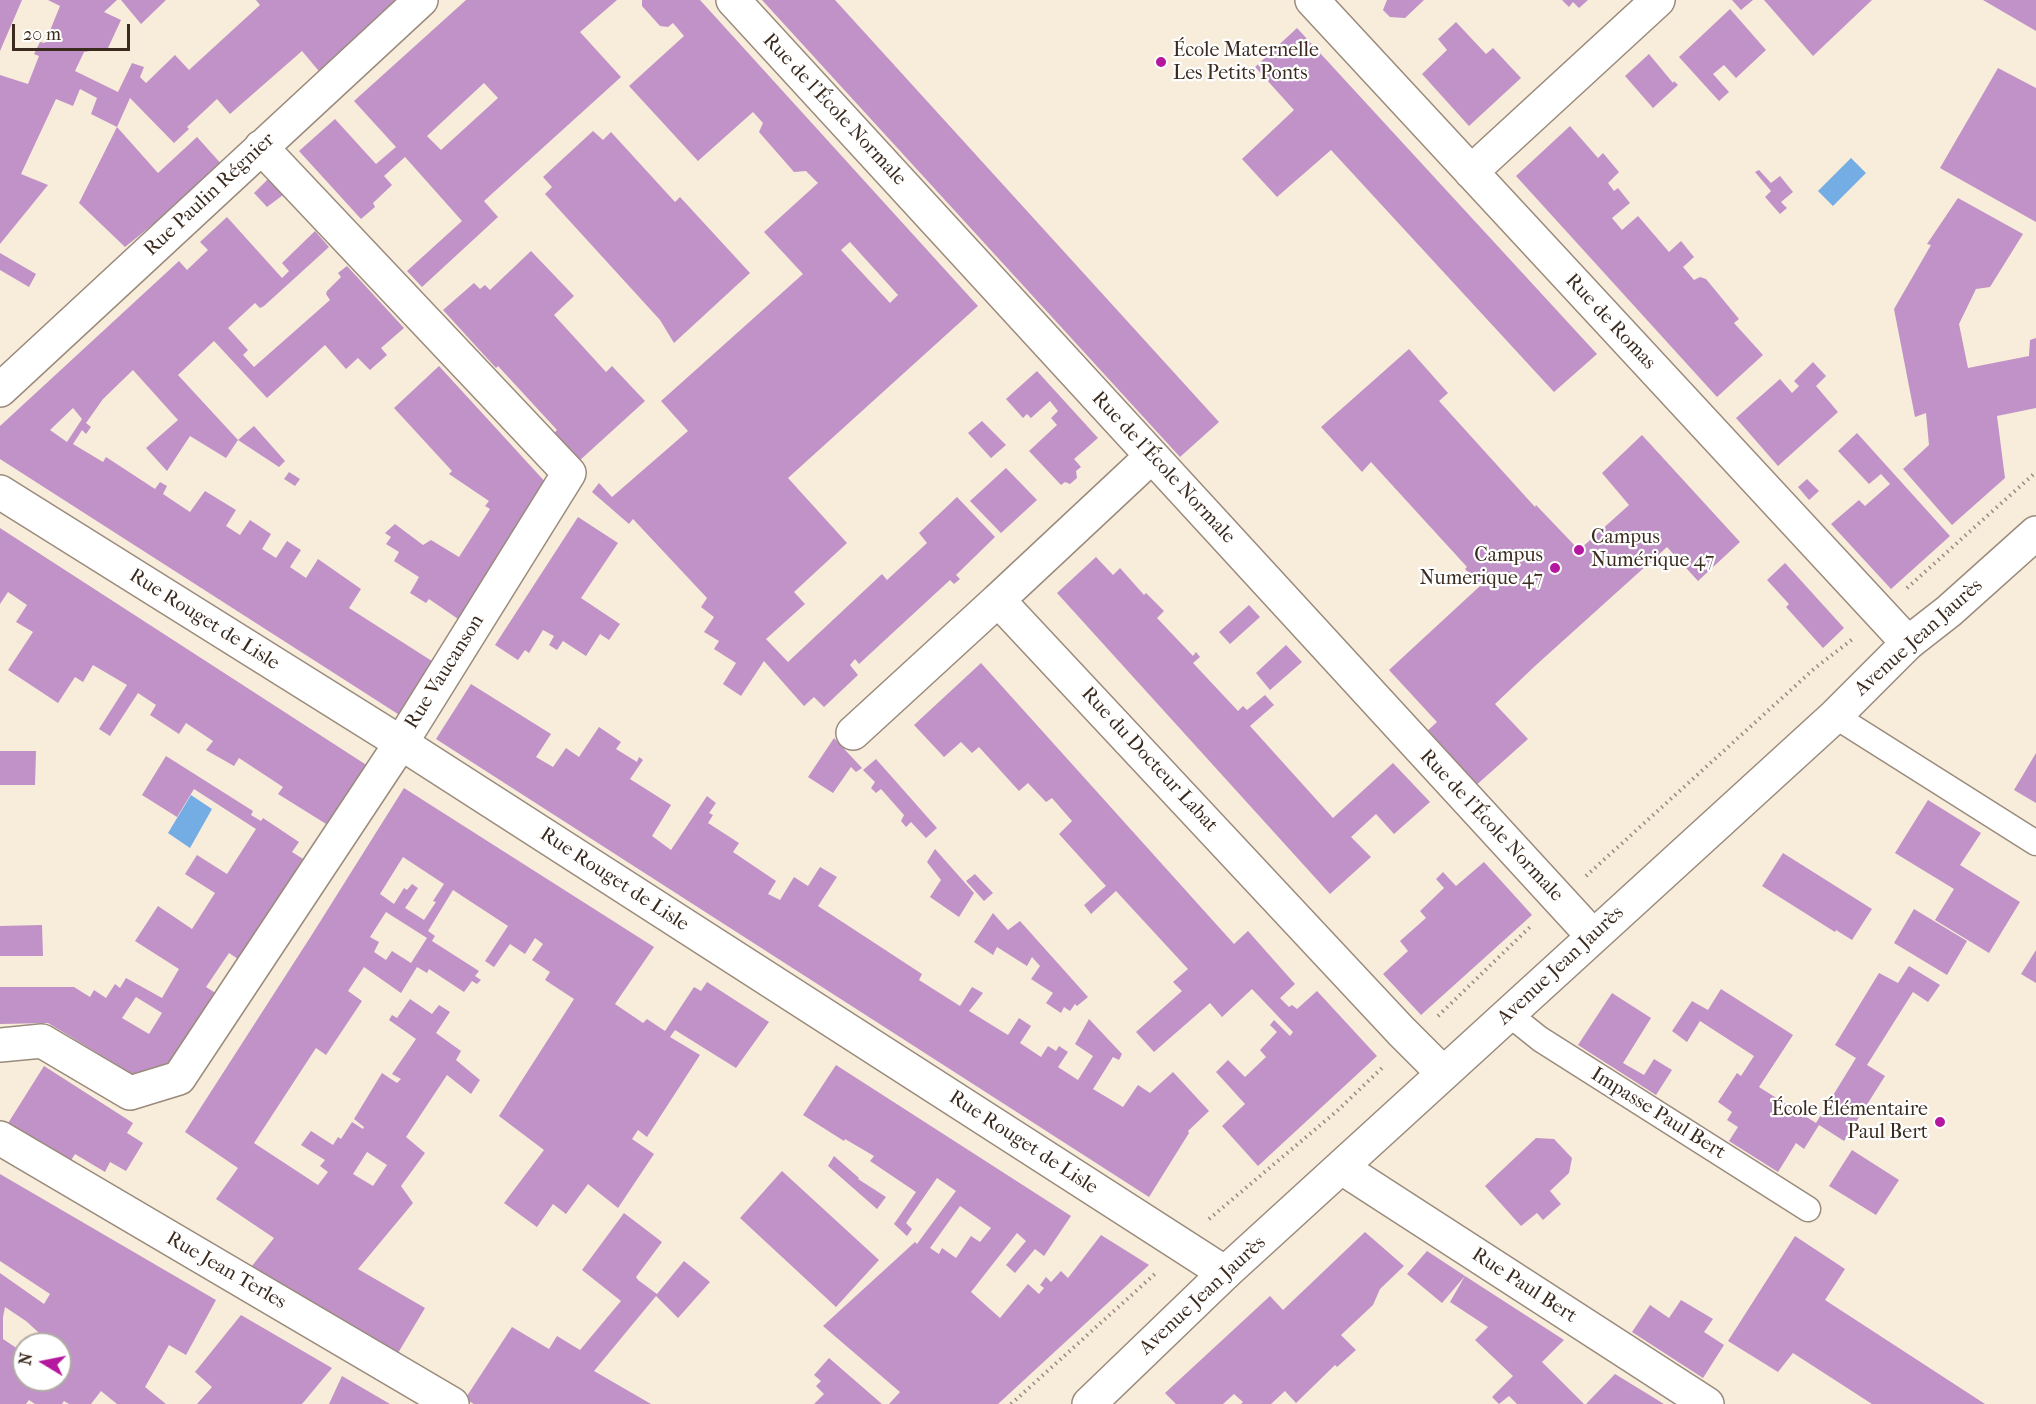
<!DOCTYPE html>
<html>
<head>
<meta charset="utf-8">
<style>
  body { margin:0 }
  #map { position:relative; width:2036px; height:1404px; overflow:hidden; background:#f8ecdb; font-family:"IM FELL French Canon",serif }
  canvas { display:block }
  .north { position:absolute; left:12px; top:1332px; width:60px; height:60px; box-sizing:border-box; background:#fff; border:2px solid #b1aaa5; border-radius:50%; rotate:280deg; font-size:16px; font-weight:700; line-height:24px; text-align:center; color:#3b2a1e }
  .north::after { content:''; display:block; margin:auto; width:21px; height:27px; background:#b5179e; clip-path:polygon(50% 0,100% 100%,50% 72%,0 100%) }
  .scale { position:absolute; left:12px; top:24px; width:118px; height:27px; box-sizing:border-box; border:3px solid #3b2a1e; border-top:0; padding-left:8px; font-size:18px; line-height:21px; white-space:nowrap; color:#3b2a1e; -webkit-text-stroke:4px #fff; paint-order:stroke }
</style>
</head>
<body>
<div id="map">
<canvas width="2036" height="1404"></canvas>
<div class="north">N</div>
<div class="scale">20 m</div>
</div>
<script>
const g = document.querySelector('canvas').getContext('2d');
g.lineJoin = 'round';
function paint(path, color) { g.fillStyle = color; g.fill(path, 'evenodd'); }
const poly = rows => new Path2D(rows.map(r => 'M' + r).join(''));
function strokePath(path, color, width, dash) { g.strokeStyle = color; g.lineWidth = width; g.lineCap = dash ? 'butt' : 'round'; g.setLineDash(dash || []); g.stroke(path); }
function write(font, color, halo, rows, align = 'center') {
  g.font = font + ' "IM FELL French Canon",serif'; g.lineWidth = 4.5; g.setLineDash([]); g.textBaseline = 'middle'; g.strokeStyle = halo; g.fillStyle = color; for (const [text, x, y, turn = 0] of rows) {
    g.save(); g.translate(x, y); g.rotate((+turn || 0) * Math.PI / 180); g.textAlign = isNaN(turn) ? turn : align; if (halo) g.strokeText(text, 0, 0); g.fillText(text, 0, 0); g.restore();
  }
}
const water = poly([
  [1851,158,1866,173,1833,206,1818,191],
  [191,795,212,809,190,848,168,833]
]);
const building = poly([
  [0,0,22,0,0,51],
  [48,0,117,0,104,12,121,20,108,48,84,52,75,71,118,92,132,63,144,67,140,77,146,83,175,55,189,70,260,5,256,0,406,0,323,76,302,51,230,114,217,99,187,127,189,129,174,143,130,98,117,127,91,114,97,98,80,89,73,106,56,99,21,174,48,185,0,244,0,75,28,84,39,56,34,54,40,42,45,43,60,6],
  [121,0,166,0,141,24],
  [466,0,617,0,580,32,621,77,484,201,498,217,422,287,407,271,462,221,405,157,384,176,392,185,373,203,375,207,361,219,299,151,335,119,376,164,396,147,354,101],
  [484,83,498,98,441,150,427,136],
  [642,0,700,0,978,306,788,478,847,543,794,592,805,604,766,639,788,662,882,574,887,580,927,543,919,533,957,497,995,537,956,575,960,579,954,584,950,580,859,664,855,659,850,665,858,675,824,707,814,697,804,706,764,661,741,696,723,684,736,663,714,649,719,641,704,632,714,617,701,607,707,598,633,519,629,524,592,492,599,483,612,497,688,431,661,401,803,274,764,232,818,183,806,171,794,172,759,132,763,123,753,112,698,161,629,86,684,36,673,23,668,27,660,26,642,6],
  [850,242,898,295,890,303,841,250],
  [762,0,835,0,1219,422,1180,457],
  [1387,0,1424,0,1405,18,1390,17,1383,10],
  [1562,0,1588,0,1579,8,1573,2,1569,7],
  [1732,0,1753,0,1741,10],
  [1764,0,1872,0,1813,56],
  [1983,0,2036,0,2036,31],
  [1730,9,1766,50,1736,78,1724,65,1713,74,1729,92,1719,101,1679,57],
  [1456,22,1486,54,1493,48,1521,78,1469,126,1422,74,1447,50,1438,39],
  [1297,28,1597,354,1554,392,1331,150,1277,197,1242,159,1294,110,1255,67],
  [1649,54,1673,83,1674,81,1678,85,1653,108,1625,76],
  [1998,68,2036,88,2036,222,1940,168],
  [1570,126,1598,158,1603,153,1619,172,1608,183,1614,191,1618,188,1630,203,1612,218,1622,230,1638,216,1669,252,1681,241,1694,257,1683,267,1694,280,1700,277,1706,279,1739,319,1734,323,1763,355,1717,397,1516,176],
  [117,127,158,173,197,137,224,167,125,247,79,203],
  [593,131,603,140,611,132,675,202,680,197,750,273,674,343,660,320,545,194,552,187,543,177],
  [1759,170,1771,183,1780,176,1793,192,1781,202,1787,208,1780,214,1765,197,1771,191,1755,172],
  [268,179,283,195,267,207,254,193],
  [1958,198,2023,234,1990,287,1976,289,1959,324,1968,368,2029,356,2030,340,2036,338,2036,408,1997,416,2005,478,1952,525,1903,469,1929,445,1926,413,1915,417,1894,309,1931,245,1927,244],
  [227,217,282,278,289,271,282,263,315,231,329,247,264,306,260,308,255,303,228,328,248,350,243,355,254,367,330,300,326,294,327,291,341,277,338,273,347,266,404,328,381,348,387,355,370,370,358,358,346,369,325,345,267,398,214,341,178,375,238,440,226,458,190,436,167,471,146,448,178,420,133,370,103,399,86,423,91,427,86,434,82,430,73,444,103,462,106,457,155,489,160,482,167,486,163,494,190,512,205,491,236,510,226,526,240,535,250,520,271,534,262,549,276,558,287,541,301,550,290,567,306,578,318,559,361,589,349,608,435,663,401,716,0,459,0,426,179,261,187,270,208,250,200,242],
  [73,408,82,419,67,442,50,430],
  [531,251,574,296,554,315,606,372,612,366,645,401,579,461,554,433,557,430,498,366,496,368,443,310,474,283,480,289,485,285,490,290],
  [0,253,36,274,29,287,0,270],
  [1409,349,1448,393,1439,401,1535,507,1536,505,1579,550,1629,505,1602,473,1642,435,1740,542,1698,581,1667,547,1535,666,1495,704,1528,739,1473,788,1424,734,1437,722,1389,670,1480,586,1465,569,1467,567,1371,462,1362,472,1321,427],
  [1813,362,1826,376,1816,386,1838,412,1778,466,1736,418,1780,379,1792,393,1799,386,1794,381],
  [439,366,548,485,461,621,429,599,426,603,410,593,419,577,394,561,399,552,386,544,391,537,385,533,395,524,423,545,431,540,459,557,490,509,485,506,489,501,449,474,452,471,394,408],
  [1037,371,1098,438,1074,459,1081,467,1076,471,1077,478,1070,484,1065,482,1061,485,1029,451,1057,425,1051,418,1058,411,1050,401,1031,418,1027,414,1023,418,1006,399],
  [982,421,1006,445,991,458,968,433],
  [254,426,285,461,279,467,238,440],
  [1857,433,1950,536,1891,589,1831,524,1859,500,1865,506,1890,484,1881,474,1869,484,1838,451],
  [1006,468,1037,500,1001,533,970,501],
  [289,472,300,479,295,486,284,479],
  [1807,479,1819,491,1809,500,1798,487],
  [578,517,618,543,581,598,620,624,609,640,600,634,586,656,563,641,557,650,549,645,554,636,543,630,529,653,525,650,518,660,495,645],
  [0,528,368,766,331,827,278,794,283,787,239,758,234,766,206,750,213,741,186,723,179,734,150,715,156,705,138,693,110,736,99,729,127,685,93,665,83,682,75,677,58,703,8,670,33,632,16,622,27,605,8,592,0,604],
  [1096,557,1113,575,1120,568,1144,595,1146,593,1164,611,1157,618,1193,656,1196,652,1200,657,1193,663,1238,711,1243,706,1247,710,1265,695,1274,705,1250,726,1333,818,1393,763,1430,802,1394,834,1376,814,1351,837,1371,857,1330,894,1057,593],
  [1785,563,1844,628,1823,648,1786,607,1789,604,1767,580],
  [1249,605,1260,617,1230,644,1219,632],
  [1286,645,1302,662,1270,690,1256,673],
  [981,663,1234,944,1248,931,1295,984,1280,998,1289,1007,1292,1005,1297,1009,1317,991,1377,1056,1258,1166,1222,1126,1245,1104,1216,1072,1228,1060,1245,1077,1266,1057,1260,1050,1277,1032,1270,1025,1274,1020,1290,1036,1293,1032,1252,989,1222,1017,1210,1003,1154,1052,1136,1032,1182,991,1173,982,1188,969,1116,891,1091,914,1084,905,1106,886,1059,834,1072,821,1052,798,1046,802,1028,783,1019,791,979,747,972,753,961,742,944,757,914,725],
  [471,684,551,734,536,757,553,767,566,748,579,757,599,727,621,742,616,749,637,762,639,757,643,760,630,779,671,805,652,836,671,850,707,796,716,803,709,813,713,815,708,823,739,843,733,852,776,881,768,894,780,900,794,877,808,886,820,867,837,877,818,906,922,974,919,980,960,1006,972,987,983,993,969,1011,1008,1035,1019,1018,1031,1026,1020,1043,1041,1057,1048,1046,1056,1051,1059,1046,1068,1052,1058,1067,1078,1080,1093,1056,1075,1044,1089,1019,1122,1054,1119,1060,1113,1057,1093,1089,1123,1107,1138,1085,1150,1093,1173,1072,1209,1111,1188,1131,1189,1133,1149,1197,436,739],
  [834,738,862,768,856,772,851,767,833,793,808,777],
  [0,751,36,751,35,785,0,785],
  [2036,753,2036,803,2014,790],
  [166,756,253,811,251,815,261,821,263,818,299,842,292,852,308,862,244,963,229,953,206,987,222,997,185,1056,142,1080,48,1023,0,1024,0,987,74,987,90,997,94,990,106,998,115,984,120,988,126,978,162,998,179,969,135,941,158,906,192,929,215,893,185,874,197,855,227,874,256,829,194,789,177,817,142,795],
  [136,997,162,1013,149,1034,122,1018],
  [876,759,937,828,926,838,911,822,906,827,901,821,904,815,881,789,876,793,871,788,875,782,863,770],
  [404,788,654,947,615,1004,643,1023,647,1019,665,1031,694,987,701,991,707,982,769,1022,736,1068,675,1030,670,1037,700,1055,647,1137,638,1130,632,1139,654,1154,618,1208,588,1184,566,1214,553,1204,537,1227,504,1203,544,1150,499,1116,574,999,545,980,550,972,532,960,543,944,535,938,525,954,510,944,494,967,485,961,508,926,453,890,428,931,435,936,432,941,479,971,475,976,481,980,477,984,472,981,464,992,429,969,427,973,417,967,401,993,364,967,348,991,362,1001,326,1055,316,1048,254,1143,318,1185,328,1172,320,1166,325,1160,301,1145,311,1131,333,1145,338,1137,341,1139,352,1122,363,1129,364,1127,354,1119,382,1073,397,1083,401,1079,392,1074,416,1039,389,1020,392,1015,397,1018,410,999,432,1014,439,1005,450,1012,436,1033,461,1051,456,1060,480,1080,471,1094,447,1075,406,1137,425,1153,401,1186,413,1203,358,1269,425,1308,395,1358,248,1271,274,1238,216,1199,238,1168,185,1132,313,933],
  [403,857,444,884,433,901,436,902,424,920,405,908,418,888,412,884,407,890,404,888,394,904,380,894],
  [386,912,427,938,411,963,392,951,386,960,374,952,379,942,370,937],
  [367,1152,387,1165,373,1186,353,1174],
  [1928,800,1981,833,1960,865,2020,902,1989,953,1935,920,1954,889,1895,853],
  [935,849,974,893,959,917,930,897,941,880,927,862],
  [1783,853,1872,909,1852,940,1836,930,1835,932,1762,886],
  [1484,862,1532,915,1421,1015,1383,974,1408,951,1400,941,1426,918,1420,911,1444,888,1436,879,1443,872,1456,886],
  [975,874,993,893,984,901,966,881],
  [1914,909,1967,941,1947,975,1894,943],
  [993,913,1008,930,1020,921,1088,997,1077,1006,1075,1004,1070,1011,1064,1007,1061,1013,1046,1003,1053,993,1031,979,1040,966,1032,957,1027,966,997,947,993,955,974,942],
  [42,925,43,956,0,956,0,926],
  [2036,950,2036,983,2021,974],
  [1909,966,1940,985,1928,1002,1913,992,1867,1065,1885,1076,1844,1141,1819,1125,1804,1149,1796,1143,1778,1172,1729,1141,1738,1127,1727,1120,1732,1112,1718,1102,1737,1073,1741,1076,1754,1056,1700,1021,1687,1042,1672,1031,1692,1001,1708,1010,1721,989,1793,1035,1759,1087,1816,1123,1856,1058,1835,1045,1879,973,1898,983],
  [1612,993,1651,1018,1623,1063,1644,1075,1654,1059,1672,1070,1656,1095,1578,1045],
  [836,1065,1071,1216,1044,1256,1035,1249,1015,1273,1006,1265,1026,1241,1017,1233,971,1292,1000,1318,1028,1284,1039,1294,1044,1288,1040,1285,1046,1277,1051,1282,1061,1271,1068,1278,1101,1235,1149,1265,998,1404,889,1404,900,1392,823,1326,915,1242,917,1244,956,1191,937,1178,906,1223,912,1229,907,1236,894,1224,916,1192,870,1161,874,1156,845,1139,844,1141,803,1115],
  [960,1206,991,1228,980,1242,971,1236,956,1258,942,1248,939,1254,930,1248],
  [44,1066,133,1123,127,1133,143,1143,126,1171,110,1162,105,1172,75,1154,68,1165,5,1128],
  [1536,1138,1554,1139,1572,1158,1569,1173,1550,1191,1561,1204,1543,1220,1537,1213,1521,1226,1485,1186],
  [1852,1150,1899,1180,1876,1215,1829,1186],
  [834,1156,859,1178,858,1179,886,1197,877,1209,828,1166],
  [782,1171,879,1260,836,1307,740,1218],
  [0,1174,216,1300,186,1355,169,1345,145,1387,166,1404,117,1404,101,1391,91,1404,69,1404,64,1401,62,1404,35,1404,29,1400,26,1404,0,1404,0,1273,44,1304,50,1294,0,1261],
  [5,1307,26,1321,49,1342,47,1344,60,1344,60,1380,24,1380,24,1353,3,1339,3,1317],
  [624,1213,662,1242,636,1277,638,1280,657,1294,684,1261,710,1282,678,1318,656,1296,594,1371,651,1404,474,1404,465,1399,512,1327,549,1349,557,1336,580,1350,621,1301,582,1270],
  [1365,1232,1404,1266,1380,1289,1373,1305,1341,1335,1356,1350,1337,1367,1335,1365,1296,1403,1285,1391,1271,1404,1241,1404,1243,1402,1234,1394,1223,1404,1176,1404,1165,1393,1270,1296,1283,1310],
  [1795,1236,1845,1269,1825,1300,1985,1404,1872,1404,1793,1353,1778,1372,1728,1341],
  [1427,1251,1465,1276,1442,1303,1407,1274],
  [1465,1276,1564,1340,1542,1362,1584,1404,1517,1404,1509,1396,1499,1404,1492,1397,1513,1376,1475,1340,1488,1327,1450,1302],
  [1681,1300,1713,1319,1704,1332,1724,1345,1703,1378,1632,1332,1650,1305,1669,1318],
  [241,1315,332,1368,302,1404,197,1404,212,1387,195,1372],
  [829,1358,882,1404,814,1404,824,1394,816,1386,821,1381,814,1375],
  [1615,1374,1664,1404,1586,1404],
  [342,1376,390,1404,329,1404]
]);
const path = poly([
  [1907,588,2036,472],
  [1586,876,1815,668,1854,638],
  [1438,1016,1532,925],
  [1209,1219,1337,1111,1384,1066],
  [1011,1404,1156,1273]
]);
const lane = poly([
  [1835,716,2036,843],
  [1510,1015,1540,1039,1808,1209]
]);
const street = poly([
  [733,0,1593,936],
  [1312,0,1908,643],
  [1471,172,1658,0],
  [0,390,421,0],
  [1152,456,998,600,1401,1031,1443,1073],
  [0,492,401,743,1225,1273],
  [853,733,998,600],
  [0,1045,42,1041,130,1093,179,1078,401,743,569,473,261,147],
  [0,1138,452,1404],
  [1342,1168,1707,1404]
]);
const primary = poly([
  [1089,1404,1225,1273,1835,716,1908,643,1949,611,2036,533]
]);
const markers = [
  [1161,62,6,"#b5179e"],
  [1579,550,6,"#b5179e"],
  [1555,568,6,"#b5179e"],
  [1940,1122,6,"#b5179e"]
];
const poiNames = [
  ["École Maternelle",1173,51],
  ["Les Petits Ponts",1173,74],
  ["Campus",1591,538],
  ["Numérique 47",1591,561],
  ["Campus",1543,556,"right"],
  ["Numerique 47",1543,579,"right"],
  ["École Élémentaire",1928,1110,"right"],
  ["Paul Bert",1928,1133,"right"]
];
const streetNames = [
  ["Rue de l'École Normale",834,110,47],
  ["Rue Paulin Régnier",210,195,-43],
  ["Rue de Romas",1610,322,47],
  ["Rue de l'École Normale",1163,468,47],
  ["Rue Rouget de Lisle",204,620,32],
  ["Avenue Jean Jaurès",1919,638,-42],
  ["Rue Vaucanson",445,672,-58],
  ["Rue du Docteur Labat",1149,760,47],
  ["Rue de l'École Normale",1491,826,47],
  ["Rue Rouget de Lisle",614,880,33],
  ["Avenue Jean Jaurès",1561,966,-43],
  ["Impasse Paul Bert",1658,1114,32],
  ["Rue Rouget de Lisle",1023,1143,33],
  ["Rue Jean Terles",226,1271,30],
  ["Rue Paul Bert",1524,1286,33],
  ["Avenue Jean Jaurès",1203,1296,-43]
];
paint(water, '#74ace4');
paint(building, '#c092c7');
strokePath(lane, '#9a8b7c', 27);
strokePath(street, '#9a8b7c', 36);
strokePath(primary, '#9a8b7c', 36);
strokePath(path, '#9a8b7c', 4, [1.5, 4.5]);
strokePath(lane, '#fff', 24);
strokePath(street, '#fff', 33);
strokePath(primary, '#fff', 33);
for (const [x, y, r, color] of markers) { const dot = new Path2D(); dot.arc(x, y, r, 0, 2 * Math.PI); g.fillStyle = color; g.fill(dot); strokePath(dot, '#fff', 2); }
write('20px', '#3b2a1e', '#fff', poiNames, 'left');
write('20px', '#3b2a1e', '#fff', streetNames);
</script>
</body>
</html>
